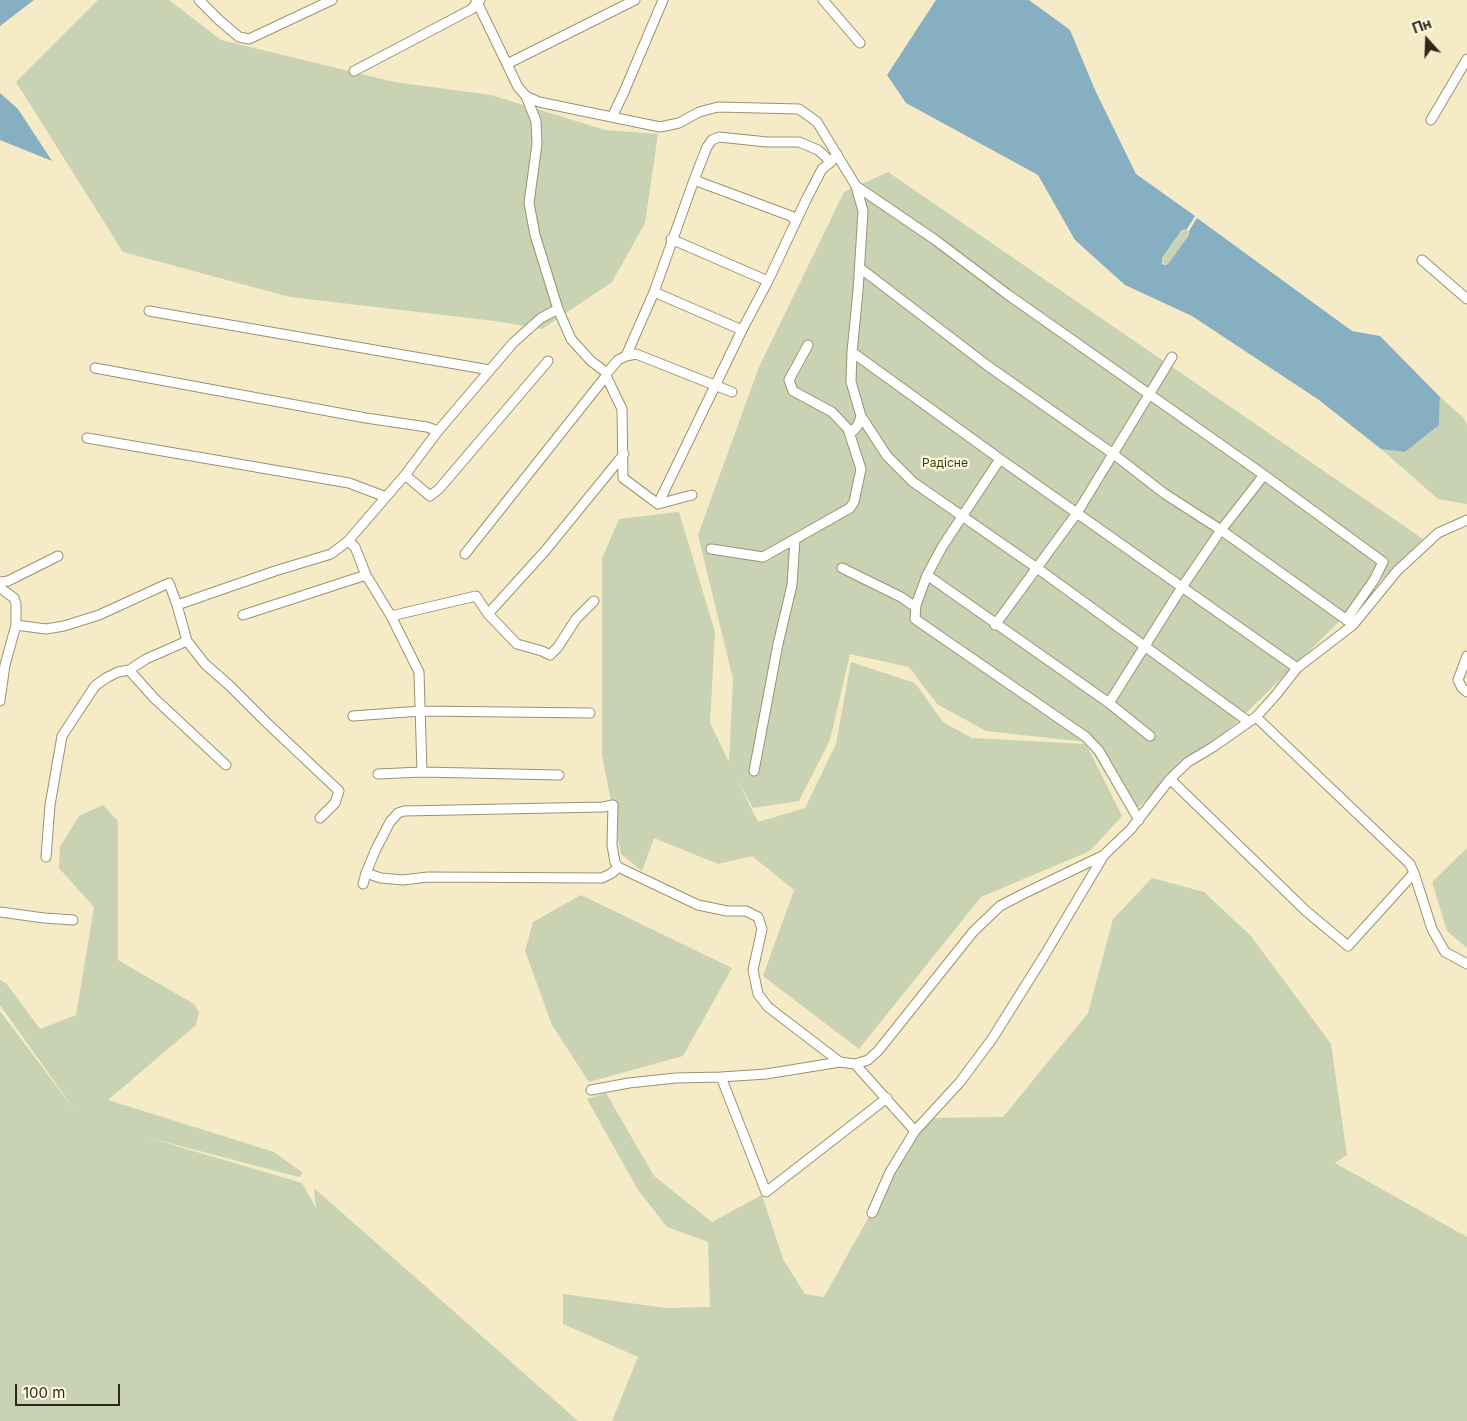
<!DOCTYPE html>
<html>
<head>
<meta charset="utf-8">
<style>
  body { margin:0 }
  #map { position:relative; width:1467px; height:1421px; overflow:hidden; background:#f6ebc7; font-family:Inter,sans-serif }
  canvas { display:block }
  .north { position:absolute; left:1402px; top:15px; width:50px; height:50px; -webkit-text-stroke:4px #fff9e3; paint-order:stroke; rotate:340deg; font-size:14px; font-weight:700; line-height:20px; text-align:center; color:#2c281a }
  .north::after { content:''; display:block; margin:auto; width:18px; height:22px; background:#2c281a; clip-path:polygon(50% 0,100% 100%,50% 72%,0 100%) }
  .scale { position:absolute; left:15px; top:1384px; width:105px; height:22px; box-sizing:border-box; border:2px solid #2c281a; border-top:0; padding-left:6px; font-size:15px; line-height:18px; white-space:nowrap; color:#2c281a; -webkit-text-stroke:4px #fff9e3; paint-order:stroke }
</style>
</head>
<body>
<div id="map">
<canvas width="1467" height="1421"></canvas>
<div class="north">Пн</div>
<div class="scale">100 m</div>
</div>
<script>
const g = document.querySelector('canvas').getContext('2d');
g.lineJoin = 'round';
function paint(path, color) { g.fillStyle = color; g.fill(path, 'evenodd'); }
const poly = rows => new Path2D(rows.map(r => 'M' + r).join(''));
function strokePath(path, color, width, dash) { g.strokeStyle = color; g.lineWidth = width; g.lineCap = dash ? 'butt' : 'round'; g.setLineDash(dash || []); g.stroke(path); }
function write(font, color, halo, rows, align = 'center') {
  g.font = font + ' Inter,sans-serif'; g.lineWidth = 4.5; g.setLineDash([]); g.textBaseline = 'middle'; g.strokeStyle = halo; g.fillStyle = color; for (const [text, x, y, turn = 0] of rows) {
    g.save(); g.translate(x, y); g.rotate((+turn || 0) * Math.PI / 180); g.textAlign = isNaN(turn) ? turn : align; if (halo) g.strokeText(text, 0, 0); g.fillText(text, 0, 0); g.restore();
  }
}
const green = poly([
  [98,0,169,0,221,40,394,82,491,95,605,130,658,134,645,223,612,282,542,329,495,321,290,297,123,252,16,82],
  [888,172,1423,539,1236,723,1130,814,1086,742,986,731,937,704,909,667,850,654,830,740,799,801,753,808,736,777,758,822,805,808,836,744,851,662,915,683,943,722,972,738,1086,744,1122,816,1090,851,981,897,859,1049,763,976,794,890,752,856,718,864,654,838,642,871,621,854,602,755,602,558,619,519,679,512,715,632,710,723,729,762,733,679,698,535,759,367,844,192],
  [1185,229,1188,230,1189,235,1169,264,1164,264,1162,262,1162,259,1182,231],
  [1440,397,1464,418,1467,425,1467,504,1438,499,1381,449,1405,452,1439,425],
  [103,805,118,821,118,960,194,1004,199,1012,196,1025,108,1100,274,1152,303,1173,299,1177,146,1137,302,1183,316,1208,314,1188,578,1421,0,1421,0,1011,79,1116,0,1005,0,980,6,983,40,1029,76,1015,94,907,59,868,60,847,79,816],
  [1467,848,1467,948,1447,931,1432,882],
  [1152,878,1204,892,1251,936,1331,1044,1347,1155,1335,1163,1467,1237,1467,1421,612,1421,638,1357,563,1324,563,1294,666,1308,710,1307,708,1242,667,1227,638,1190,587,1099,606,1093,654,1176,712,1222,762,1195,783,1259,805,1294,824,1297,924,1118,1003,1117,1088,1013,1113,919],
  [581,895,732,968,683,1056,589,1082,552,1025,525,951,533,922]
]);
const water = poly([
  [0,0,34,0,0,26],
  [936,0,1029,0,1070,30,1095,90,1136,174,1195,216,1187,229,1182,230,1162,258,1162,264,1166,265,1169,263,1189,235,1189,231,1197,218,1352,331,1380,336,1440,397,1439,425,1405,452,1381,449,1319,400,1192,316,1125,285,1075,240,1038,175,906,103,887,75],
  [0,93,18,109,52,161,0,140]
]);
const street = poly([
  [199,0,219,20,239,37,249,39,332,0],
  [476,0,518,87,526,96,539,102,660,127,679,123,699,112,718,107,799,109,817,122,856,186,863,211,858,291,852,352,851,382,861,416,887,456,913,482,1037,568,1249,722],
  [823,0,860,43],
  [507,64,635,0],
  [354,71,472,9,477,2,480,0],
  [526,96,536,121,537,144,529,203,535,235,558,309,571,339,591,361,607,373,606,376,622,409,623,478,658,504,692,495],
  [612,117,624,92,663,0],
  [1431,120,1467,59],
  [694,180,791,216,796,221],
  [856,186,934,239,1007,294,1264,475,1383,562,1374,580,1346,620],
  [671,239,768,281],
  [1422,260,1467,299],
  [860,268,988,366,1112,453,1165,494,1221,530,1351,623],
  [654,292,742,330],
  [149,311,490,370],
  [808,345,789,380,793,391,832,412,848,429,853,431,858,425,861,416],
  [852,352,1000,459,1297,668],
  [626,356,654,292,694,180,707,147,712,140,719,137,767,142,799,142,818,150,831,162],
  [95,368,366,418,427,427,438,431],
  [607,373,618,360,626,356,636,354,732,392],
  [87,438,349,483,386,497],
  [405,475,430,496,439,489,548,361],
  [658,504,742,330,768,281,806,200,822,169,831,162,837,154],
  [348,541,355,547,366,575,391,616,419,672,422,772],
  [711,549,763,557,850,508,854,502,861,469,848,429],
  [465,554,606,376],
  [842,568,901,597,911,604,916,605,915,619,1086,737,1099,751,1139,820],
  [927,575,1109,703,1150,736],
  [0,582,8,581,58,556],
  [0,588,14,598,16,604,16,625,46,629,64,626,99,615,169,583,177,605,187,641,205,664,229,685,266,722,339,791,335,803,320,818],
  [177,605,275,571,331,554,348,541,405,475,438,431,513,343,541,318,558,309],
  [916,605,927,575,942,547,1000,459],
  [488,614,545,551,624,454],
  [243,615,366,575],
  [391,616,476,596,488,614,517,644,542,651,550,655,558,647,576,619,594,601],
  [995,625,1077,513,1172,357],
  [1467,656,1458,680,1462,688,1467,692],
  [129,670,154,698,226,765],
  [0,701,5,665,16,625],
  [1109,703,1182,587,1221,530,1264,475],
  [353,716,421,711,590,713],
  [1256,717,1410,864,1414,873,1432,929,1445,952,1467,964],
  [754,771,778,644,792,585,795,539],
  [378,774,422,772,559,775],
  [1170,779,1306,911,1348,946,1414,873],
  [46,857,50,805,62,736,95,686,106,678,118,672,129,670,146,659,187,641],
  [366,873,381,878,403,880,428,877,602,878,612,873,618,867],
  [363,884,366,873,376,849,390,822,398,813,404,811,603,807,613,805,612,845,615,862,618,867,698,905,727,911,746,911,758,917,762,929,753,970,758,994,768,1007,840,1062],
  [0,912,44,918,73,920],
  [855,1064,915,1131],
  [721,1077,766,1192,887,1098],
  [591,1090,629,1083,676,1078,721,1077,766,1074,840,1062,855,1064,868,1060,878,1051,973,932,1000,906,1023,894,1104,855],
  [872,1213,890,1172,915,1131,960,1082,992,1039,1044,956,1104,855,1131,829,1170,779,1188,762,1213,747,1256,717,1275,696,1297,668,1353,625,1397,571,1438,533,1467,520]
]);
const parkNames = [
  ["Радісне",945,463]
];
paint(green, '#c9d2b2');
paint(water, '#86afc2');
strokePath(street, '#9c9270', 11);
strokePath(street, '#fff', 9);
write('12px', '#354103', '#fff9e3', parkNames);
</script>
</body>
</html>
